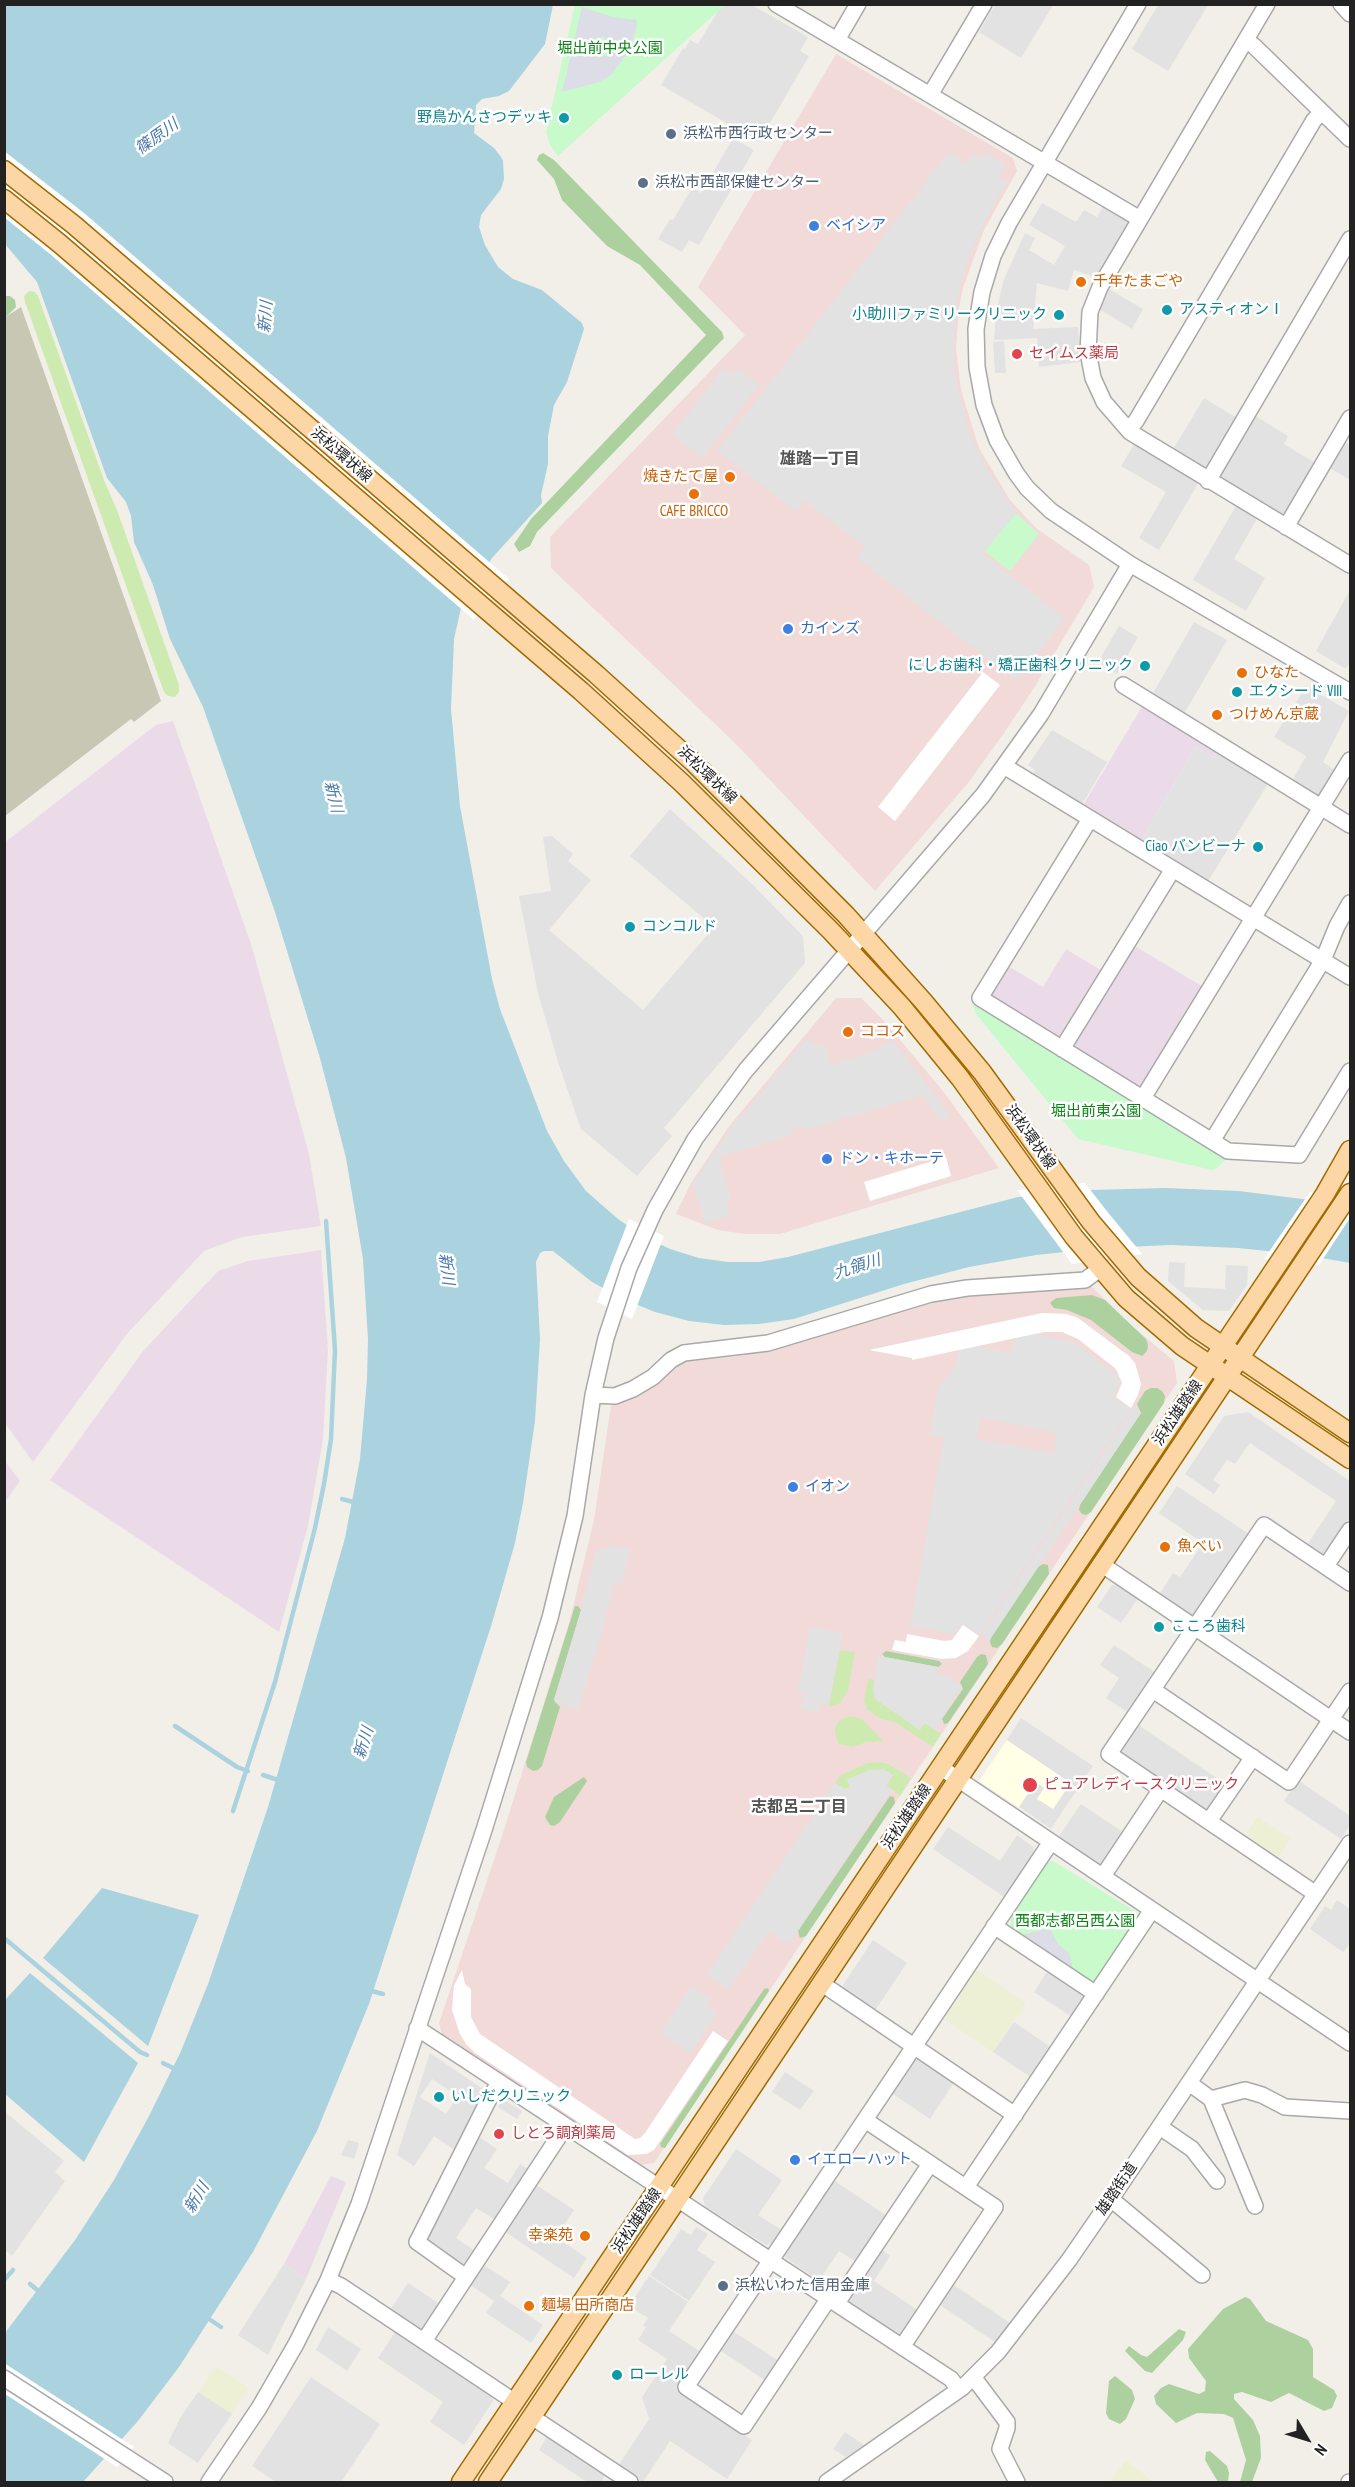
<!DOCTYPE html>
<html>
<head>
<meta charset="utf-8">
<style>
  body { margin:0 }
  #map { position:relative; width:1355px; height:2487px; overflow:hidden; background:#f2efe9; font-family:"PT Sans Narrow",sans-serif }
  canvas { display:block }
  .frame { position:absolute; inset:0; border:6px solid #222; pointer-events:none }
  .north { position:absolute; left:1277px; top:2409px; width:60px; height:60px; -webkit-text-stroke:4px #fff; paint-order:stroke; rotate:128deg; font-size:16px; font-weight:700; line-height:24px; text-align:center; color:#222 }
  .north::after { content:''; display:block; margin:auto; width:21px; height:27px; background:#222; clip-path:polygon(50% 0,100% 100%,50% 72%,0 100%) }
</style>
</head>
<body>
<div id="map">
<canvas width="1355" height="2487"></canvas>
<div class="frame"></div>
<div class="north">N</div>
</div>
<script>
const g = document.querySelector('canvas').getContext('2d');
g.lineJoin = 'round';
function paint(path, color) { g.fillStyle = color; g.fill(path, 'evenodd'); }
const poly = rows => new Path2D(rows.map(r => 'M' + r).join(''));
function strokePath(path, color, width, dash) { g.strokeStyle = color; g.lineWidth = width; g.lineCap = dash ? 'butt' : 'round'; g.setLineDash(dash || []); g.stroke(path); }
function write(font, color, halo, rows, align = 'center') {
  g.font = font + ' "PT Sans Narrow","Noto Sans JP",sans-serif'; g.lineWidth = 5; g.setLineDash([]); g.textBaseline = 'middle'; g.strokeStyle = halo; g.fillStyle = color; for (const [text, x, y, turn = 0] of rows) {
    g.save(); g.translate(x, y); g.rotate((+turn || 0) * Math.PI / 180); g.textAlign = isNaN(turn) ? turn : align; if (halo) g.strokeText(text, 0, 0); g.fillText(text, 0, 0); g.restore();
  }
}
const commercial = poly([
  [836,54,1013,158,1017,171,984,230,963,288,959,308,956,349,961,390,979,448,1010,500,1036,528,1089,565,1094,587,1034,688,1004,733,968,783,875,891,735,743,551,568,550,537,745,335,698,287],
  [836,998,861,998,885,1022,943,1091,999,1168,780,1234,745,1234,718,1230,676,1214,691,1183,730,1125],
  [1092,1287,1133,1327,1174,1361,1177,1383,654,2163,640,2165,442,2034,439,2023,502,1836,569,1623,594,1520,611,1405,648,1390,676,1366,687,1361,732,1357,770,1350,915,1305,950,1298]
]);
const industrial = poly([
  [1143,705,1218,751,1214,757,1196,746,1140,842,1082,807],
  [173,721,252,947,309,1154,321,1226,242,1237,204,1251,126,1335,33,1462,4,1422,5,842,156,725],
  [1133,945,1205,988,1145,1085,1137,1087,1076,1049,1075,1041],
  [1066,949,1102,971,1064,1034,1055,1037,993,998,992,991,1008,966,1043,987],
  [321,1250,328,1350,323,1439,308,1526,279,1632,50,1480,144,1350,218,1271,248,1261],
  [4,1460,20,1481,5,1502,4,1502],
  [331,2176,346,2182,306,2279,284,2264]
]);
const education = poly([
  [1007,1740,1078,1788,1051,1829,979,1781]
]);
const construction = poly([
  [21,307,161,701,134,722,131,719,5,816,4,318]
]);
const farmland = poly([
  [1258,1817,1291,1839,1277,1859,1244,1837],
  [974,1968,1026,2003,993,2052,941,2017],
  [216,2366,249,2388,232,2414,198,2392],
  [1126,2460,1154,2482,1108,2482]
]);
const grass = poly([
  [29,291,35,292,38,296,104,480,117,510,179,685,179,692,175,697,168,696,164,692,25,302,24,296],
  [839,1650,855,1652,848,1691,840,1703,829,1707],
  [868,1679,874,1680,873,1690,919,1730,925,1723,941,1734,933,1747,897,1723,881,1719,867,1709,864,1701],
  [851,1716,862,1719,883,1741,867,1742,852,1747,839,1744,835,1733,835,1728,841,1719],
  [879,1762,888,1764,911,1778,900,1796,869,1770,847,1780,850,1787,845,1789,835,1783,841,1775,867,1763]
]);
const forest = poly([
  [543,153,554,160,722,332,724,338,537,532,530,546,519,552,514,544,531,519,706,335,640,265,607,246,562,200,554,179,537,160,539,155],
  [5,296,10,296,15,300,16,307,5,318],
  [1092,1295,1105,1300,1146,1339,1148,1345,1147,1351,1142,1356,1132,1352,1091,1320,1067,1310,1054,1308,1050,1303,1056,1298],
  [1151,1388,1157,1388,1162,1391,1165,1396,1164,1403,1091,1512,1086,1515,1082,1514,1079,1510,1080,1505,1141,1413,1137,1404,1145,1391],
  [1043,1564,1048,1565,1049,1574,1002,1644,997,1648,992,1647,990,1642,991,1637,1038,1567],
  [575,1606,578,1606,581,1610,554,1700,560,1707,542,1766,538,1770,533,1771,527,1767,526,1762],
  [886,1651,939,1661,942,1664,938,1667,885,1657,882,1654],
  [981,1654,986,1655,988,1664,948,1723,944,1724,942,1719,963,1689,960,1682,977,1657],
  [584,1777,587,1781,560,1822,554,1826,550,1825,545,1817,554,1797],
  [890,1796,894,1797,895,1803,806,1936,800,1938,798,1931],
  [768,1988,769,1991,665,2148,661,2147,660,2144,764,1989],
  [1245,2297,1250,2299,1266,2321,1308,2340,1313,2349,1313,2377,1334,2390,1337,2396,1332,2408,1324,2411,1289,2393,1271,2402,1242,2392,1234,2394,1234,2399,1253,2420,1260,2436,1261,2458,1252,2482,1240,2482,1246,2460,1233,2418,1224,2414,1197,2413,1176,2423,1156,2404,1154,2396,1161,2388,1169,2384,1199,2394,1205,2391,1206,2381,1189,2358,1188,2349,1223,2309],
  [1179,2329,1186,2332,1183,2340,1152,2373,1145,2371,1125,2351,1129,2346,1141,2355,1147,2357],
  [1115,2376,1132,2390,1135,2399,1126,2419,1120,2424,1109,2419,1106,2413,1109,2381],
  [1210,2451,1227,2466,1229,2473,1228,2482,1218,2482,1205,2460,1206,2452]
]);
const park = poly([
  [575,5,725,5,558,156,550,145,546,132],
  [1016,513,1039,534,1010,571,984,551],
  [971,1000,1226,1157,1225,1160,1217,1168,1212,1170,1078,1139,976,1014],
  [1053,1861,1138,1913,1139,1918,1097,1980,1090,1982,1012,1930,1009,1914,1044,1862]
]);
const parking = poly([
  [725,5,733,6,734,5,752,5,808,37,800,51,809,56,759,142,661,85,683,48,685,49,690,40,698,44,718,11],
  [995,5,1053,5,1021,58,979,32],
  [1158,5,1208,5,1168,71,1132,49],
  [733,138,754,150,699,245,689,240,682,252,658,239,670,219,673,220,692,188,701,193],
  [949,152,965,164,973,154,982,159,987,152,1005,166,998,178,1006,183,981,229,965,267,960,287,954,328,954,370,968,430,986,468,1016,513,982,554,1065,618,1016,681,857,558,865,547,805,501,796,511,717,451],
  [1042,203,1076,222,1084,210,1097,217,1104,205,1129,220,1130,224,1098,278,1074,270,1068,291,1037,283,1033,329,1078,327,1080,362,1039,367,1037,338,994,340,996,313,1004,279,1025,233,1035,238,1029,250,1054,265,1065,246,1029,225],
  [1107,288,1143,309,1132,329,1099,309],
  [1004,341,1006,373,995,373,993,342],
  [724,368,733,375,738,369,759,385,702,458,672,434],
  [1204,398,1237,418,1206,470,1171,453],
  [1254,415,1288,436,1284,444,1317,464,1286,517,1282,518,1218,476],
  [1343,441,1350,445,1350,480,1328,467],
  [1135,443,1199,482,1159,550,1139,538,1166,492,1121,466],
  [1237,504,1258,517,1234,559,1265,578,1246,611,1193,580],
  [1350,590,1350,662,1346,669,1316,651],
  [1194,622,1227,640,1184,714,1152,695],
  [1119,626,1138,637,1117,674,1098,662],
  [1306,686,1349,711,1323,762,1336,771,1320,798,1292,781,1306,756,1274,737],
  [1052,730,1107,762,1081,806,1031,777,1035,770,1028,765],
  [1196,746,1214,757,1218,751,1269,782,1207,883,1140,842],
  [670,809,751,883,803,936,805,963,664,1128,672,1136,637,1176,581,1129,558,1062,538,993,519,896,551,891,543,837,552,836,573,854,568,861,591,880,549,930,643,1010,714,927,630,856],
  [807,1038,817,1046,824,1044,831,1065,878,1050,892,1040,950,1115,942,1122,922,1095,806,1130,804,1126,791,1130,792,1135,719,1157,731,1200,726,1202,730,1216,705,1223,693,1184,728,1132],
  [1169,1262,1185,1263,1184,1287,1225,1289,1226,1265,1248,1266,1247,1285,1229,1311,1203,1310,1168,1281],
  [1016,1331,1074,1342,1119,1377,1120,1383,1112,1396,1131,1409,979,1635,962,1624,955,1634,910,1626,944,1438,930,1435,938,1388,956,1366,960,1344,1012,1353],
  [980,1418,1057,1432,1054,1453,976,1439],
  [1135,1406,1141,1413,989,1641,981,1635],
  [1248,1412,1350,1481,1350,1517,1326,1554,1321,1554,1307,1545,1336,1501,1250,1443,1235,1464,1227,1460,1213,1480,1220,1485,1214,1494,1185,1474,1224,1416],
  [1177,1486,1249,1534,1195,1614,1189,1615,1159,1595,1173,1573,1180,1577,1203,1543,1159,1513],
  [608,1545,630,1549,622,1584,614,1583,602,1633,578,1710,556,1703,554,1700,581,1610,596,1549,607,1550],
  [1119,1584,1139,1597,1121,1623,1097,1607,1112,1585],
  [810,1627,843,1633,829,1705,820,1703,818,1712,801,1709,804,1694,798,1692],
  [1114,1645,1156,1673,1129,1713,1106,1698,1119,1678,1100,1665],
  [879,1656,938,1667,937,1677,946,1675,962,1686,935,1730,925,1723,920,1730,875,1699,873,1690],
  [1021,1718,1093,1766,1051,1829,1019,1807,1036,1782,1044,1788,1037,1799,1053,1809,1071,1783,1007,1740],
  [1137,1724,1227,1785,1211,1809,1205,1811,1122,1755,1121,1749],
  [884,1769,893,1775,886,1786,892,1790,789,1944,769,1931,729,1990,707,1975,835,1783,845,1789,850,1787,847,1780,869,1770],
  [1298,1780,1350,1816,1350,1825,1341,1839,1284,1801],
  [1081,1804,1124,1833,1104,1863,1098,1864,1059,1836],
  [948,1827,1000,1861,1017,1835,1033,1847,1034,1855,1006,1898,933,1849],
  [1337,1900,1350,1909,1350,1944,1343,1952,1310,1929,1325,1906,1331,1910],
  [873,1940,907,1963,874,2012,844,1991,843,1985],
  [1048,1970,1083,1993,1084,1999,1072,2017,1034,1992],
  [692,1986,712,1999,707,2006,717,2013,690,2053,660,2033],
  [1014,2022,1052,2048,1032,2078,993,2052],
  [430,2053,483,2089,484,2093,456,2151,434,2136,414,2166,397,2155],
  [432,2079,458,2096,446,2114,420,2097],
  [919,2057,955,2081,930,2119,890,2092,913,2058],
  [785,2072,814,2091,800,2110,772,2092],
  [503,2099,522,2111,517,2119,498,2107],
  [4,2111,64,2161,55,2172,65,2181,12,2256,5,2250],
  [478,2136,497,2149,484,2168,508,2183,520,2164,529,2170,496,2220,476,2208,456,2238,475,2251,467,2264,461,2265,429,2242,428,2236],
  [348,2140,359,2143,354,2159,341,2155],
  [736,2149,782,2180,758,2215,783,2231,775,2242,766,2245,705,2206,703,2198],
  [832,2179,887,2216,856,2262,839,2251,819,2281,785,2257,784,2250],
  [535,2184,574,2210,562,2228,566,2231,560,2240,587,2258,574,2278,504,2231],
  [696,2227,708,2234,697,2250,715,2262,689,2301,650,2275,681,2229,691,2235],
  [881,2249,890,2256,874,2281,919,2311,903,2334,897,2336,849,2304,848,2298],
  [284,2264,306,2279,268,2355,238,2335],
  [482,2264,510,2282,500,2296,543,2325,531,2343,486,2313,494,2301,469,2284],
  [649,2276,688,2302,669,2331,701,2352,676,2389,752,2440,727,2479,670,2441,643,2482,618,2466,649,2419,642,2397,667,2359,638,2340,646,2327,643,2325,648,2318,629,2306],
  [408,2283,440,2304,424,2328,418,2330,390,2310],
  [951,2283,1010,2323,995,2342,937,2303],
  [328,2327,361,2349,347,2371,316,2350],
  [731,2330,782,2363,769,2383,718,2349],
  [396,2331,492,2395,493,2401,464,2445,430,2422,443,2402,378,2358],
  [311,2377,380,2424,341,2482,276,2482,252,2466],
  [198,2392,232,2414,198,2463,168,2443,180,2418],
  [845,2432,864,2445,846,2457,833,2449],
  [548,2435,606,2474,601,2482,587,2482,539,2450]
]);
const plaza = poly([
  [582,7,612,17,637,20,636,30,628,52,611,75,599,82,562,92],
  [603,37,609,41,610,50,605,56,597,57,591,52,590,46,595,39],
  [1044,1929,1051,1931,1058,1944,1069,1953,1073,1968,1051,1954,1050,1955,1023,1935]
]);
const water = poly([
  [5,5,553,5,545,44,509,91,499,96,482,99,476,105,474,133,494,148,501,157,503,161,504,179,501,189,481,215,479,227,485,245,498,267,513,279,542,290,582,323,584,329,567,382,554,405,548,436,548,464,541,495,542,503,492,558,461,608,454,639,451,709,460,806,492,979,500,1009,547,1131,564,1161,586,1191,618,1219,643,1236,670,1249,699,1258,728,1262,759,1262,788,1257,1018,1197,1091,1190,1165,1188,1239,1191,1350,1205,1350,1263,1305,1255,1238,1248,1171,1245,1103,1248,1036,1255,969,1267,904,1284,794,1319,759,1324,724,1325,689,1321,655,1312,623,1299,592,1282,553,1251,544,1251,540,1253,536,1262,540,1339,535,1421,523,1503,515,1543,492,1623,369,2004,317,2131,253,2252,179,2367,138,2421,83,2482,5,2482,5,2333,75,2240,114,2180,149,2116,181,2051,208,1984,268,1807,345,1538,360,1459,367,1379,368,1339,363,1259,346,1158,320,1058,275,912,203,707,170,639,153,585,134,542,131,516,126,502,107,478,37,282,5,244],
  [102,1888,199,1915,148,2046,43,1958],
  [30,1973,138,2063,84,2162,5,2094,5,2000]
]);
const pier = poly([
  [4,151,84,213,509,579,474,620,50,254,5,218],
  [983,672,1000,685,895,821,878,807],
  [946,1157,951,1176,870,1201,864,1182],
  [1085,1183,1106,1210,1142,1254,1072,1264,1017,1190],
  [1310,1192,1350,1199,1350,1218,1319,1265,1264,1259],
  [629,1219,664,1236,632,1319,597,1302],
  [1042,1313,1066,1314,1078,1318,1129,1356,1135,1363,1141,1384,1138,1395,1131,1408,1116,1397,1122,1383,1116,1369,1078,1339,1062,1332,1044,1332,912,1360,912,1358,869,1350],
  [963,1625,979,1636,968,1651,956,1658,942,1659,892,1650,895,1640,906,1642,907,1634,944,1641,952,1640],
  [462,1970,465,1984,471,1989,471,2017,480,2034,635,2139,640,2138,645,2133,713,2031,728,2041,654,2150,646,2154,628,2155,475,2053,466,2044,460,2034,452,2010,454,1986],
  [4,2363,134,2447,117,2467,5,2394]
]);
const stream = poly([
  [342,1499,357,1503],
  [175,1726,237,1767,248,1771],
  [263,1775,281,1781],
  [233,1811,275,1682,315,1528,324,1484,331,1439,335,1350,326,1221],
  [4,1938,140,2052,147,2055],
  [368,1990,383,1994],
  [163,2063,177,2070],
  [4,2280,13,2270],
  [30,2284,42,2294],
  [206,2317,221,2327]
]);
const minor = poly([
  [776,4,1140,219],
  [1138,4,1009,223,993,256,982,292,976,329,977,367,984,405,997,440,1016,473,1027,488,1051,511,1130,564,1350,692],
  [1267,4,1100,287,1090,312,1088,352,1093,378,1104,402,1130,432,1350,565],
  [1341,4,1350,14],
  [837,40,858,4],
  [1246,40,1254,46,1350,139],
  [930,95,984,4],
  [1128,430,1136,421,1314,120,1322,112],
  [1208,481,1350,239],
  [1286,527,1350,418],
  [1123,685,1350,825],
  [1004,766,1350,977],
  [1090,819,980,998,1228,1151,1299,1155,1350,1071],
  [1062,1049,1173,869],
  [1143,1098,1350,760],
  [1212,1141,1323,960,1337,926,1350,903],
  [593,1395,615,1396,633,1389,653,1377,671,1360,684,1353,768,1343,931,1294,967,1288,1085,1280,1100,1269],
  [1101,1564,1350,1732],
  [1326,1566,1350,1530],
  [1153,1690,1289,1782,1350,1691],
  [940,1767,1350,2043],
  [1209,1821,1253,1757],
  [1103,1876,1161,1789],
  [1316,1894,1109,1754,1264,1525,1350,1583],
  [994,1926,1096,1994],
  [821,1983,1015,2115],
  [417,2028,951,2379,959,2390],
  [1189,2083,1211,2099,1245,2090,1262,2095,1285,2107,1350,2111],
  [1211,2099,1255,2206],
  [865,2120,995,2207,902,2347],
  [1160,2127,1192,2149,1217,2181],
  [966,2187,1152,1910],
  [1111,2199,1202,2275],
  [466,2277,417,2242,490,2097,499,2083],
  [328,2280,341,2286,515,2402],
  [829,2298,744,2426,686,2387,1051,1842],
  [837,2303,930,2164],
  [424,2341,565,2127],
  [4,2378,165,2482],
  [974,2378,1007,2422,1007,2428,1000,2449,1017,2482],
  [532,2417,630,2482],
  [209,2482,259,2408,296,2344,328,2280,359,2204,484,1830,550,1618,575,1516,593,1395,606,1338,629,1268,655,1210,695,1139,746,1070,983,795,1041,714,1130,564],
  [827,2482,963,2387,998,2352,1069,2260,1111,2199,1350,1843],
  [1349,2482,1350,2482]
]);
const major = poly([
  [4,170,74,225,596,674,693,762,846,915,923,1001,982,1072,1091,1222,1138,1277,1196,1328,1350,1433],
  [4,199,59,243,581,691,682,783,831,931,902,1007,960,1078,1074,1237,1126,1298,1182,1346,1350,1459],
  [461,2482,1325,1194,1350,1150],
  [488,2482,1350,1193]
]);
const markers = [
  [564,118,6,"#0f9aa8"],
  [671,134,6,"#5c6f8a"],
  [643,183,6,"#5c6f8a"],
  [814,226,6,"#3f7fe0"],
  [1081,282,6,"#e8710a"],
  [1167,310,6,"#0f9aa8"],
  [1059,315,6,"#0f9aa8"],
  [1017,354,6,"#e0444e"],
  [730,477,6,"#e8710a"],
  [694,494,6,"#e8710a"],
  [788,629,6,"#3f7fe0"],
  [1145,666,6,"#0f9aa8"],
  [1242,673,6,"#e8710a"],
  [1237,692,6,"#0f9aa8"],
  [1217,715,6,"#e8710a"],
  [1258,847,6,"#0f9aa8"],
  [630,927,6,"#0f9aa8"],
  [848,1032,6,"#e8710a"],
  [827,1159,6,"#3f7fe0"],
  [793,1487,6,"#3f7fe0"],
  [1165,1547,6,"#e8710a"],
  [1159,1627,6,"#0f9aa8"],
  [1030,1785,8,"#e0444e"],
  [439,2097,6,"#0f9aa8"],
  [499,2134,6,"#e0444e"],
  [795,2160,6,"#3f7fe0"],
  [585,2236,6,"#e8710a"],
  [723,2286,6,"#5c6f8a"],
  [529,2306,6,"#e8710a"],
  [617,2375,6,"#0f9aa8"]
];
const parkNames = [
  ["堀出前中央公園",610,49],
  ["堀出前東公園",1096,1112],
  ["西都志都呂西公園",1075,1922]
];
const cultureNames = [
  ["野鳥かんさつデッキ",552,118,"right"],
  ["アスティオンⅠ",1179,310],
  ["小助川ファミリークリニック",1047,315,"right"],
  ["にしお歯科・矯正歯科クリニック",1133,666,"right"],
  ["エクシード Ⅷ",1249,692],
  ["Ciao バンビーナ",1246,847,"right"],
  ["コンコルド",642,927],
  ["こころ歯科",1171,1627],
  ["いしだクリニック",451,2097],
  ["ローレル",629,2375]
];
const serviceNames = [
  ["浜松市西行政センター",683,134],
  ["浜松市西部保健センター",655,183],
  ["浜松いわた信用金庫",735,2286]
];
const shopNames = [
  ["ベイシア",826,226],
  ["カインズ",800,629],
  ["ドン・キホーテ",839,1159],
  ["イオン",805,1487],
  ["イエローハット",807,2160]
];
const foodNames = [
  ["千年たまごや",1093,282],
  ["焼きたて屋",718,477,"right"],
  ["CAFE BRICCO",694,512,"center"],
  ["ひなた",1254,673],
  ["つけめん京蔵",1229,715],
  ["ココス",860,1032],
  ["魚べい",1177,1547],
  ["幸楽苑",573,2236,"right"],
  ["麺場 田所商店",541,2306]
];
const healthNames = [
  ["セイムス薬局",1029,354],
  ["ピュアレディースクリニック",1044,1785],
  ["しとろ調剤薬局",511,2134]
];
const streetNames = [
  ["浜松環状線",341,455,41],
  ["浜松環状線",707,775,44],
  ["浜松環状線",1030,1137,55],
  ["浜松雄踏線",1178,1413,-56],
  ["浜松雄踏線",907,1817,-56],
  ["雄踏街道",1117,2189,-56],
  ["浜松雄踏線",637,2221,-56]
];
const waterNames = [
  ["篠原川",157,137,-36],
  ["新川",266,317,-85],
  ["新川",333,797,76],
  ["九領川",857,1267,-17],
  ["新川",446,1269,83],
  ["新川",364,1743,-73],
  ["新川",197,2198,-59]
];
const neighbourhoodNames = [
  ["雄踏一丁目",820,459],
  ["志都呂二丁目",799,1807]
];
paint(commercial, '#f2dad9');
paint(industrial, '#ebdbe8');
paint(education, '#ffffe5');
paint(construction, '#c7c7b4');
paint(farmland, '#eef0d5');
paint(grass, '#cdebb0');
paint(forest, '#add19e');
paint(park, '#c8facc');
paint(parking, '#e2e2e2');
paint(plaza, '#dddde8');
paint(water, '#aad3df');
paint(pier, '#fff');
strokePath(stream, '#aad3df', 4.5);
strokePath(minor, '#a9a9a9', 18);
strokePath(major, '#a06b00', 21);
strokePath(minor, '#fff', 15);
strokePath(major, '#fcd6a4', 18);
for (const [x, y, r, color] of markers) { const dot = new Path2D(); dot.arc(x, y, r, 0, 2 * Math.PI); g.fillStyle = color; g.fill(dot); strokePath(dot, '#fff', 2); }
write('15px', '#0c8416', '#fff', parkNames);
write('15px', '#0d838f', '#fff', cultureNames, 'left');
write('15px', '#4e5e75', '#fff', serviceNames, 'left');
write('15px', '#366cbe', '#fff', shopNames, 'left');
write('15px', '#c56008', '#fff', foodNames, 'left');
write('15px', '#be3a42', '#fff', healthNames, 'left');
write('15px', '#222', '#fff', streetNames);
write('italic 16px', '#4a7aab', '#fff', waterNames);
write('bold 16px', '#555', '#fff', neighbourhoodNames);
</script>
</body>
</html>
